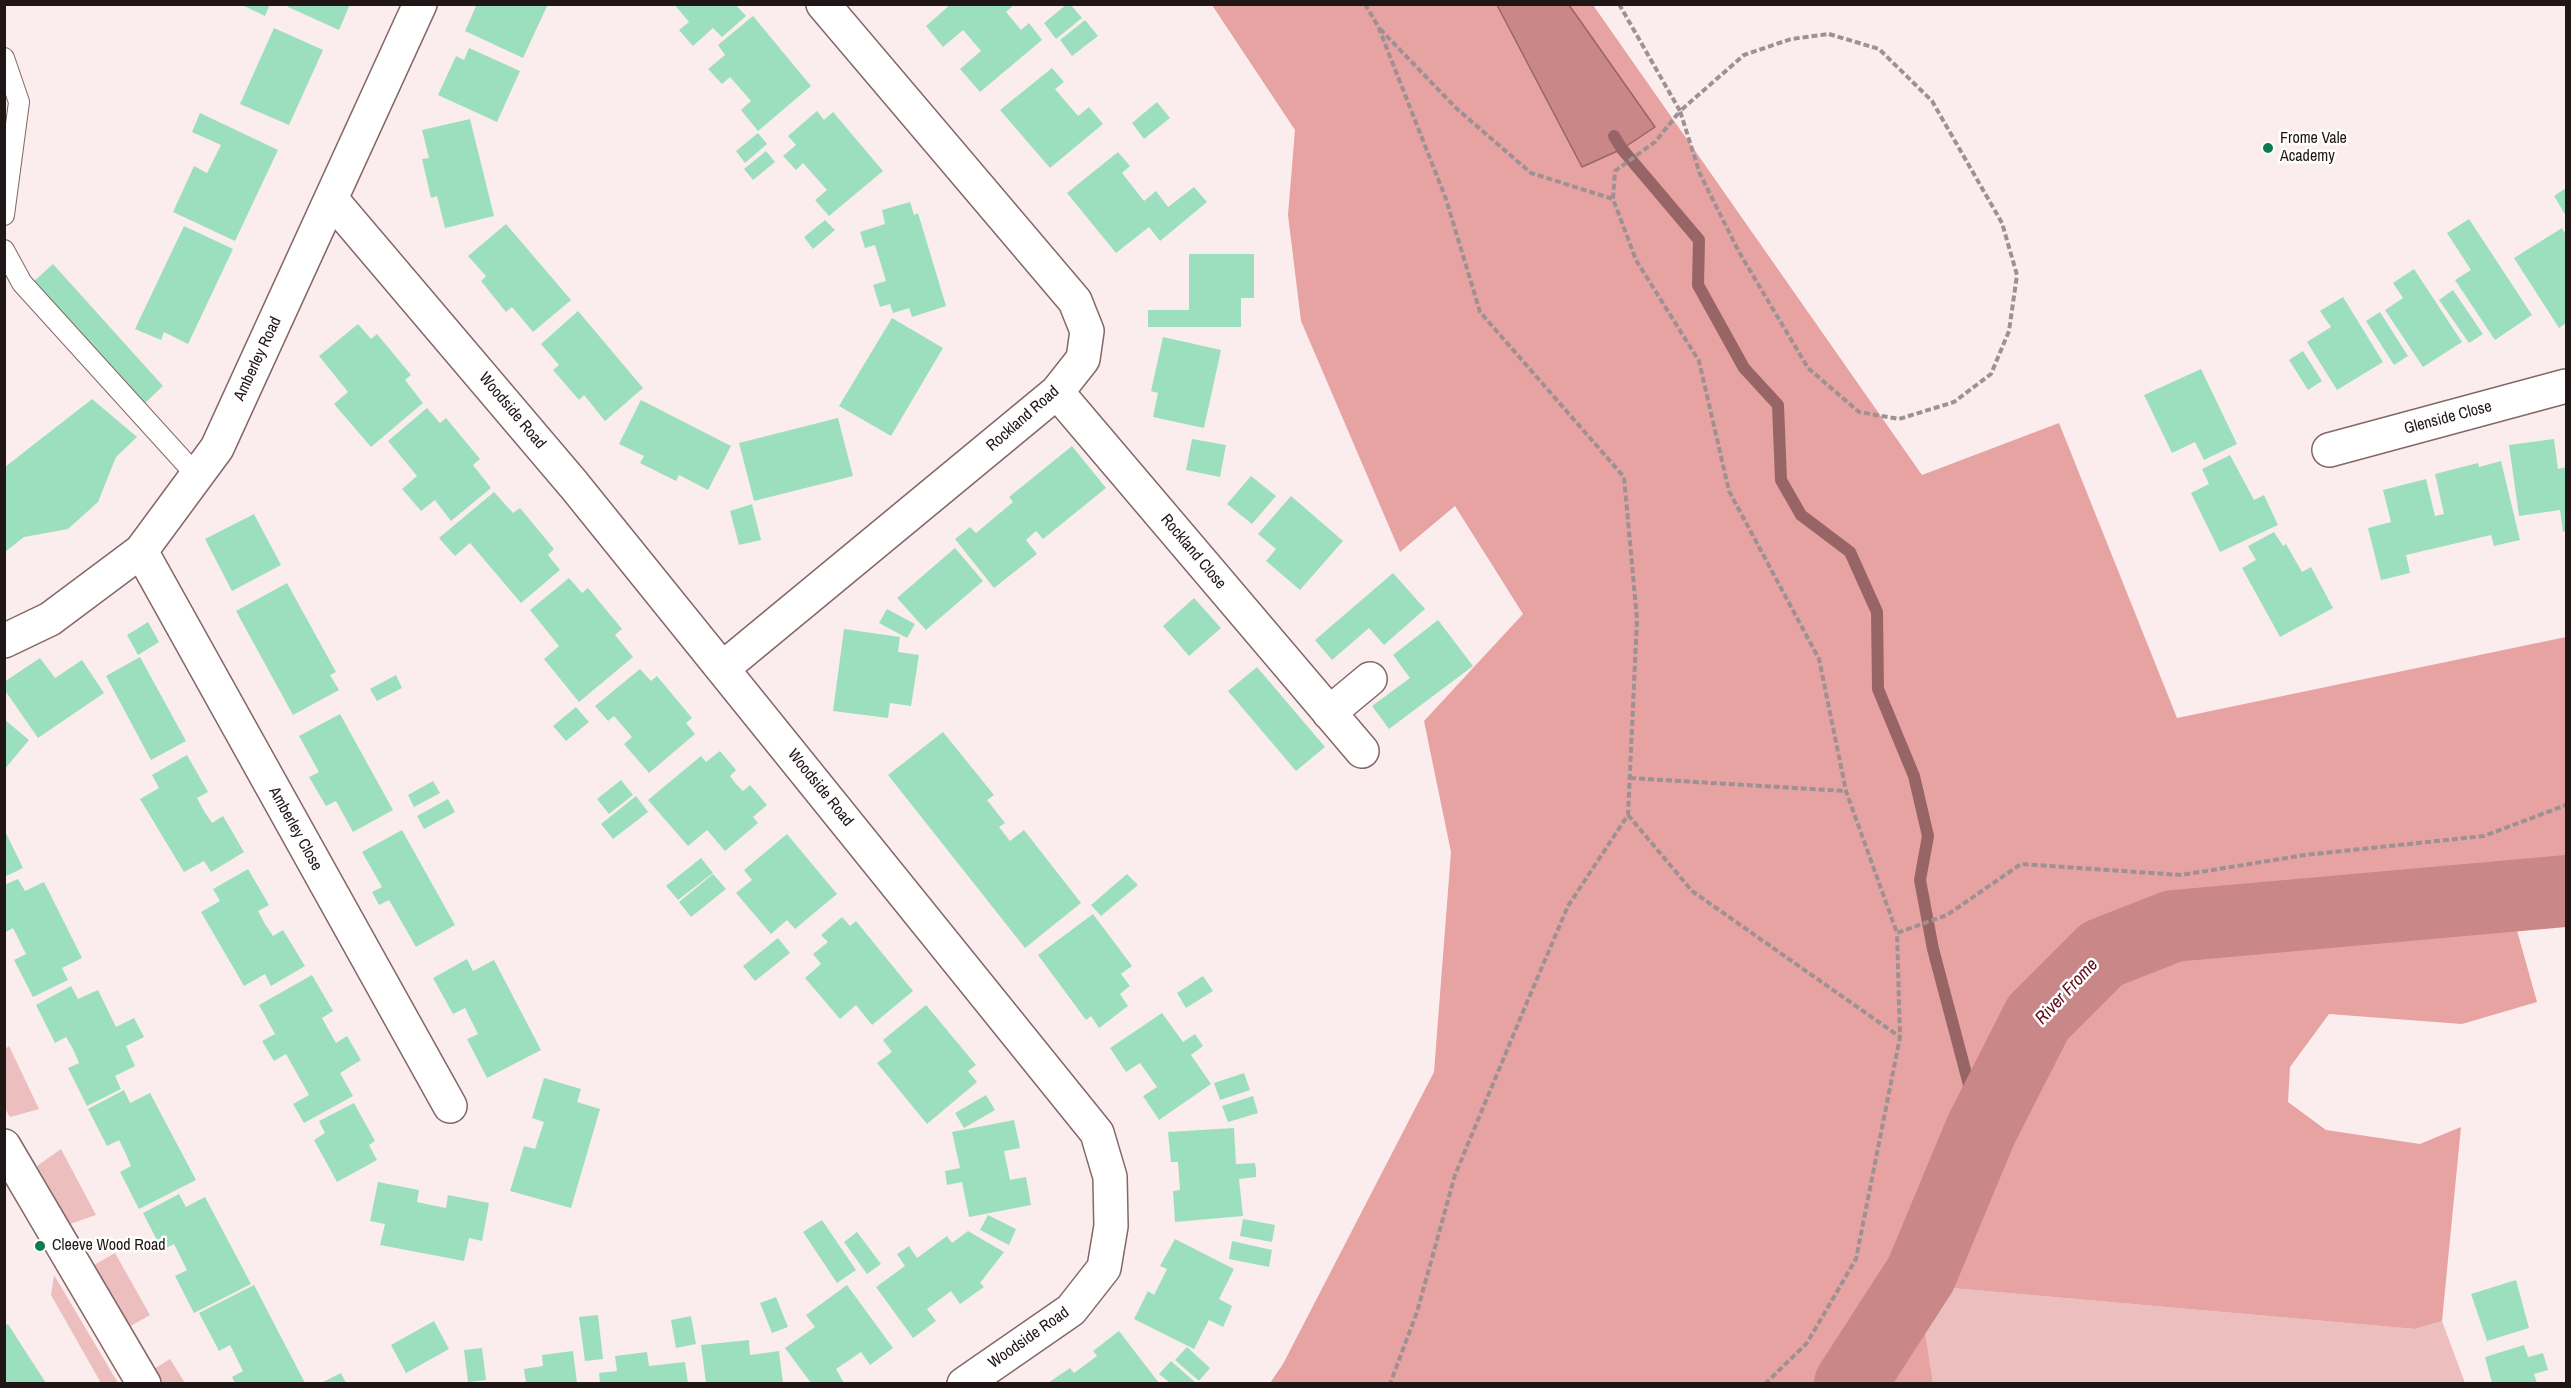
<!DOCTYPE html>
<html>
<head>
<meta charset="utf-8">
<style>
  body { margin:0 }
  #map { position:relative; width:2571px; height:1388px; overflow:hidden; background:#fbeded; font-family:"Archivo Narrow",sans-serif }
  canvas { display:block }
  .frame { position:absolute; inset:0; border:6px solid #211616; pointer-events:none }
</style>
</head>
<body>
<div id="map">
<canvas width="2571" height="1388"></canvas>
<div class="frame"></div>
</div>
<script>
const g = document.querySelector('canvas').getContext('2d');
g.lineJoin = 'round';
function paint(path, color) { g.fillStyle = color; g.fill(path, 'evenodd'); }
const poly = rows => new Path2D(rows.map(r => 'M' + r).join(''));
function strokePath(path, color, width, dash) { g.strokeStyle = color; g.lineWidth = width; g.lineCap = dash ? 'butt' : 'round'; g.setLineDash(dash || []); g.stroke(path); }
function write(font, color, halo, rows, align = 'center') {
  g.font = font + ' "Archivo Narrow",sans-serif'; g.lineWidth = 5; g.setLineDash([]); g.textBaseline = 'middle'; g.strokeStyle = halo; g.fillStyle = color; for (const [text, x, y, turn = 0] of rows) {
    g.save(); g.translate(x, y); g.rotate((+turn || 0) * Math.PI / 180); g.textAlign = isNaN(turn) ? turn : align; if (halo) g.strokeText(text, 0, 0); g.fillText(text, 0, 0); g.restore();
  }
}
const green = poly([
  [9,1046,39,1109,10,1117,4,1107,5,1049],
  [61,1149,96,1215,70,1224,37,1166],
  [115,1253,150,1315,129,1327,94,1265],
  [54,1275,118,1383,101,1383,51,1295],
  [1918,1285,2415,1329,2442,1321,2465,1383,1933,1383],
  [170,1359,185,1383,163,1383,154,1369]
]);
const forest = poly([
  [1212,5,1593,5,1922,475,2059,423,2177,718,2566,637,2566,917,2516,927,2537,1002,2462,1024,2329,1014,2290,1067,2288,1102,2326,1130,2420,1144,2461,1127,2442,1321,2415,1329,1918,1285,1933,1383,1270,1383,1283,1364,1434,1072,1451,852,1424,721,1523,614,1455,506,1400,552,1301,321,1288,215,1295,130]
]);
const water = poly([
  [1497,5,1569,5,1655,127,1622,149,1582,167,1497,5]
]);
const stream = poly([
  [1614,136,1622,149,1699,240,1698,285,1744,368,1778,405,1781,480,1801,515,1850,552,1877,612,1878,689,1914,776,1928,836,1920,880,1933,949,1981,1130]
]);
const river = poly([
  [1850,1384,1921,1274,1981,1130,2038,1018,2102,954,2173,926,2566,891]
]);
const building = poly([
  [240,4,270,4,265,16],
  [289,4,350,4,339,30,288,7],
  [477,4,548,4,523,58,465,31],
  [674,4,735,4,746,16,722,37,713,28,693,46,679,30,689,22],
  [951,4,1015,4,1006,12,1021,30,1029,23,1042,40,980,92,960,69,981,51,963,30,943,47,926,26],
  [1067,4,1070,4,1082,18,1056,39,1044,23],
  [753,16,811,86,758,131,741,110,751,101,730,77,722,84,708,69,725,55,718,45],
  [1085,20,1098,36,1072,56,1060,40],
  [274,28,323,50,289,125,240,104],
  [469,48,520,71,497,122,438,95,456,56,464,60],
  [1052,68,1064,82,1055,89,1078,116,1089,107,1103,124,1050,168,1000,110],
  [1157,102,1170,118,1144,139,1132,123],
  [817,111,824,120,833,112,883,171,829,216,815,200,827,190,803,163,796,170,783,156,796,145,788,136],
  [200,113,278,150,235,241,173,212,194,166,207,173,221,145,192,132],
  [470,119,494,216,445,228,437,196,431,198,422,159,429,158,422,130],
  [758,133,767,144,745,163,736,151],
  [766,151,775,162,753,180,744,169],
  [1118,152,1130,166,1122,173,1144,201,1156,191,1168,207,1194,187,1207,202,1160,241,1149,227,1116,253,1067,193],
  [2566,188,2566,216,2554,196],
  [910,202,914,215,918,213,946,306,912,317,909,308,893,313,890,304,880,307,873,285,886,281,875,245,865,248,860,232,885,224,882,210],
  [2469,219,2532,315,2495,340,2455,280,2471,270,2447,233],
  [825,220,835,230,813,249,804,237],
  [506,224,571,300,533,332,512,307,506,312,481,281,486,276,468,256],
  [184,226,233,249,188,344,164,332,161,340,135,329],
  [2562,228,2566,235,2566,323,2559,328,2514,258],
  [1189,254,1254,254,1254,298,1241,298,1241,327,1148,327,1148,310,1189,310],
  [53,264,163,386,144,404,33,282],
  [2414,269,2462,342,2423,367,2385,310,2403,298,2393,283],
  [2453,290,2483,334,2469,343,2439,300],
  [2343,297,2383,362,2337,390,2307,342,2331,327,2320,311],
  [578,311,643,388,605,421,584,395,579,400,553,370,559,365,541,344],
  [2380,312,2408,356,2394,365,2366,321],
  [892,318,943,348,891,436,839,406],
  [358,324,371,339,377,334,411,375,405,380,423,403,371,447,334,404,348,392,319,356],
  [1163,337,1221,350,1204,428,1153,417,1158,393,1151,391],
  [2303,351,2322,381,2308,390,2289,360],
  [2201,369,2237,444,2204,460,2195,442,2172,453,2144,395],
  [92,399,137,437,116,457,98,502,68,529,24,537,5,552,5,467],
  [641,400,731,446,708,490,679,475,676,481,640,463,644,456,619,444],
  [427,408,440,423,446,418,480,459,473,465,491,488,451,521,435,500,421,511,402,489,417,476,388,441],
  [838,418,853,476,754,501,739,443],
  [1192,439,1226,445,1220,477,1186,470],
  [2554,439,2558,469,2566,467,2566,531,2563,532,2560,510,2519,516,2509,445],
  [1072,446,1106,488,1043,539,1036,531,1026,540,1037,554,994,588,955,539,970,527,976,533,1013,502,1009,497],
  [2230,455,2254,500,2264,495,2278,525,2220,552,2191,493,2209,484,2202,469],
  [2501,461,2520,540,2494,546,2491,535,2406,555,2410,573,2381,580,2368,528,2391,522,2383,490,2426,479,2435,516,2444,514,2435,474,2478,463,2479,467],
  [1251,476,1276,496,1252,524,1227,504],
  [494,492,513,513,520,508,554,549,548,555,560,570,521,603,470,543,455,556,439,538],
  [1291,496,1343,541,1300,590,1266,561,1276,549,1258,534],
  [752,504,761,540,739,545,730,511],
  [254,514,281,565,232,591,205,539],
  [2274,532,2283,546,2286,544,2302,572,2311,567,2333,608,2280,637,2242,568,2256,560,2248,546],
  [955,548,983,581,926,630,897,598],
  [1393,573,1425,609,1384,645,1369,628,1332,660,1315,640],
  [569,578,582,593,588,588,622,629,615,635,633,657,579,702,544,659,559,646,530,610],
  [287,583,336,672,330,675,339,690,293,715,236,611],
  [1194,598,1221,628,1189,656,1163,626],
  [887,609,915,624,907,638,879,623],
  [1438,620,1473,666,1389,729,1372,706,1410,678,1393,655],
  [148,622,159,642,138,655,127,635],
  [844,629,900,637,898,652,919,655,911,706,890,703,888,718,833,711],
  [140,657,186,741,151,760,106,676],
  [40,658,55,678,82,660,104,693,38,738,4,689,4,682],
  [1257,667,1325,747,1296,771,1228,691],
  [640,669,651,681,657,676,692,718,686,723,695,734,649,773,624,744,632,737,614,716,608,721,595,706],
  [396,675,402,688,377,701,370,689],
  [576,707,589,722,566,741,553,726],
  [340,714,393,810,353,832,336,801,326,806,309,777,319,772,299,736],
  [4,719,29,740,4,770],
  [943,732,994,795,987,800,1005,823,999,827,1010,841,1024,830,1081,903,1025,948,888,775],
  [720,751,736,770,730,776,736,784,743,791,750,785,767,805,753,817,758,823,725,851,707,830,688,846,648,800,701,756,706,762],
  [187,755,208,792,197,798,204,811,212,823,223,816,244,852,211,872,204,861,184,872,140,799,159,788,152,775],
  [621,780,633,795,609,814,597,799],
  [433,781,440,793,414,807,408,795],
  [636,796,648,812,613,839,601,824],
  [448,799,455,812,424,829,417,816],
  [4,829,23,868,4,877],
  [402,830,455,925,416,947,389,900,379,905,372,892,382,887,362,852],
  [787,834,837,894,795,929,787,920,771,934,736,893,752,880,744,870],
  [701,858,713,873,678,900,666,886],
  [248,869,269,905,258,911,265,924,273,936,283,930,305,966,271,986,265,974,244,986,201,912,220,901,213,889],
  [713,874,726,889,691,917,679,902],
  [1127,874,1138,885,1101,916,1091,905],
  [18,879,25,891,44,882,82,958,62,968,68,980,33,997,14,960,26,954,13,928,4,933,4,885],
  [1093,914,1132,966,1121,974,1130,986,1120,994,1128,1006,1099,1028,1091,1016,1086,1020,1038,955],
  [842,917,850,926,856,921,913,991,872,1025,856,1005,840,1019,805,978,821,964,813,954,828,942,821,935],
  [778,938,790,953,755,981,743,966],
  [467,959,473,971,494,960,541,1050,487,1078,467,1039,478,1034,465,1008,453,1014,433,978],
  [312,975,333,1011,322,1018,336,1043,347,1036,361,1060,340,1073,353,1096,304,1123,293,1104,309,1095,286,1054,274,1061,262,1041,275,1034,259,1005],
  [1203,976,1213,991,1186,1008,1177,993],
  [71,986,78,999,98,990,116,1027,134,1018,144,1037,126,1046,135,1066,115,1076,121,1089,87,1106,68,1068,79,1063,73,1049,66,1037,55,1043,36,1005],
  [926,1005,976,1065,968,1071,977,1082,927,1124,877,1063,892,1052,883,1040],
  [1162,1013,1183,1042,1195,1034,1203,1046,1191,1055,1211,1084,1159,1120,1143,1096,1157,1087,1140,1063,1126,1072,1110,1048],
  [1244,1073,1250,1090,1220,1100,1214,1083],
  [544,1078,581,1089,577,1102,600,1109,571,1208,510,1191,524,1146,535,1149,544,1122,532,1118],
  [124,1090,130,1103,150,1093,196,1180,139,1209,120,1172,131,1166,125,1152,119,1140,107,1146,88,1109],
  [986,1095,995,1110,964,1128,955,1113],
  [1253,1096,1258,1113,1228,1122,1222,1106],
  [354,1103,375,1141,369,1145,377,1160,337,1182,314,1140,325,1133,319,1121],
  [1014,1120,1020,1148,1004,1151,1010,1180,1026,1177,1031,1205,969,1217,962,1182,947,1185,945,1171,960,1168,952,1132],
  [1234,1128,1236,1164,1255,1163,1256,1170,1256,1177,1239,1179,1243,1216,1175,1222,1173,1191,1180,1190,1178,1162,1171,1162,1168,1132],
  [378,1182,419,1190,417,1202,431,1205,446,1208,448,1195,489,1203,482,1241,469,1238,464,1261,380,1245,385,1224,370,1221],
  [179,1194,186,1207,205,1197,251,1284,194,1313,175,1276,187,1270,174,1244,162,1250,143,1213],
  [988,1215,1016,1229,1009,1245,980,1230],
  [1243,1219,1275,1225,1272,1242,1240,1236],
  [822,1220,856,1270,837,1283,803,1232],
  [968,1231,1004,1252,980,1283,984,1287,960,1304,951,1291,927,1309,936,1321,913,1338,876,1287,905,1266,897,1254,909,1246,917,1258,947,1236,952,1243],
  [857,1232,881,1264,867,1274,844,1242],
  [1175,1239,1234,1269,1219,1299,1232,1306,1228,1316,1223,1327,1209,1320,1194,1349,1134,1319,1148,1291,1154,1295,1167,1269,1160,1266],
  [1232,1241,1272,1250,1269,1267,1229,1259],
  [2516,1280,2529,1328,2487,1341,2471,1294],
  [254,1285,280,1335,305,1383,235,1383,232,1377,243,1371,230,1345,219,1351,199,1313],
  [847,1285,893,1348,870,1365,861,1352,848,1361,836,1369,844,1383,811,1383,785,1348,815,1327,806,1315],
  [776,1297,788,1327,772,1333,760,1303],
  [598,1315,603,1359,585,1361,579,1317],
  [691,1316,696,1344,676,1348,671,1320],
  [434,1321,449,1349,406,1373,391,1345],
  [8,1324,31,1360,46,1383,4,1383,4,1326],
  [1119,1331,1159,1383,1048,1383,1070,1368,1074,1373,1097,1356,1093,1351],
  [749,1340,750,1355,779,1351,783,1383,706,1383,701,1345],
  [2524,1345,2528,1357,2543,1353,2548,1370,2534,1374,2537,1383,2492,1383,2485,1357],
  [1187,1347,1210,1368,1199,1381,1175,1360],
  [482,1348,486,1380,468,1382,464,1350],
  [573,1351,577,1383,526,1383,524,1369,543,1366,542,1355],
  [647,1352,649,1366,685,1362,688,1383,600,1383,599,1373,617,1371,615,1356],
  [1171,1361,1196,1383,1170,1383,1159,1374],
  [341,1373,346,1383,321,1383]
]);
const path = poly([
  [1365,4,1378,26,1446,199,1480,312,1624,477,1637,619,1628,815,1568,906,1525,1007,1455,1175,1417,1312,1390,1384],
  [1619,4,1680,111,1655,142,1615,171,1613,199,1636,260,1699,361,1729,491,1819,659,1846,791,1897,933,1947,915,2021,864,2181,875,2305,855,2484,836,2566,805],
  [1380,29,1456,108,1531,173,1613,199],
  [1829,34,1879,49,1932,101,2002,223,2017,275,2009,331,1991,374,1954,402,1899,419,1859,412,1808,368,1739,252,1700,174,1680,111,1744,55,1791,39,1829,34],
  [1630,778,1845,791],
  [1628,815,1692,891,1900,1037],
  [1765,1384,1807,1343,1856,1259,1900,1037,1897,933]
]);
const service = poly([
  [4,58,19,102,4,215],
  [4,250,22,283,198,477]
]);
const minor = poly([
  [332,200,574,485,1097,1133,1110,1177,1111,1226,1104,1268,1071,1310,964,1384],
  [1057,392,1362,751],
  [2329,450,2566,386],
  [141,551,450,1106],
  [4,641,50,619,141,551,217,448,420,4],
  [723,668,1057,392,1083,359,1087,331,1075,301,823,4],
  [1329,713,1370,679]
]);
const tertiary = poly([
  [4,1146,144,1384]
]);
const markers = [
  [2268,148,6,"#0e7a54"],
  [40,1246,6,"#0e7a54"]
];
const poiNames = [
  ["Frome Vale",2280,139],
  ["Academy",2280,157],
  ["Cleeve Wood Road",52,1246]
];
const streetNames = [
  ["Amberley Road",258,359,-65],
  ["Woodside Road",512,411,50],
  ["Glenside Close",2448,418,-15],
  ["Rockland Road",1023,419,-41],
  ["Rockland Close",1193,552,50],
  ["Woodside Road",820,788,51],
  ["Amberley Close",295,829,61],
  ["Woodside Road",1029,1338,-35]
];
const waterNames = [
  ["River Frome",2067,992,-47]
];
paint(green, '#ecbebe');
paint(forest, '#e7a2a2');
paint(water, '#ca8788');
strokePath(water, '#976566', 1.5);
strokePath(stream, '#976566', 12);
strokePath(river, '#ca8788', 72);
paint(building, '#9cdfbe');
strokePath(service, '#846767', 22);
strokePath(minor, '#846767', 36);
strokePath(tertiary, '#846767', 36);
strokePath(path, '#9e9191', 4, [6, 3]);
strokePath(service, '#fff', 20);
strokePath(minor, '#fff', 33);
strokePath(tertiary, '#fff', 33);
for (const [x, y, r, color] of markers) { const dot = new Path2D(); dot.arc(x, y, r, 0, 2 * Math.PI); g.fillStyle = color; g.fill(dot); strokePath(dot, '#fefefe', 2); }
write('16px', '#211616', '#fefefe', poiNames, 'left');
write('16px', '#211616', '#fefefe', streetNames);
write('italic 18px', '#5e0c1a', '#fefefe', waterNames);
</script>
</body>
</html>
